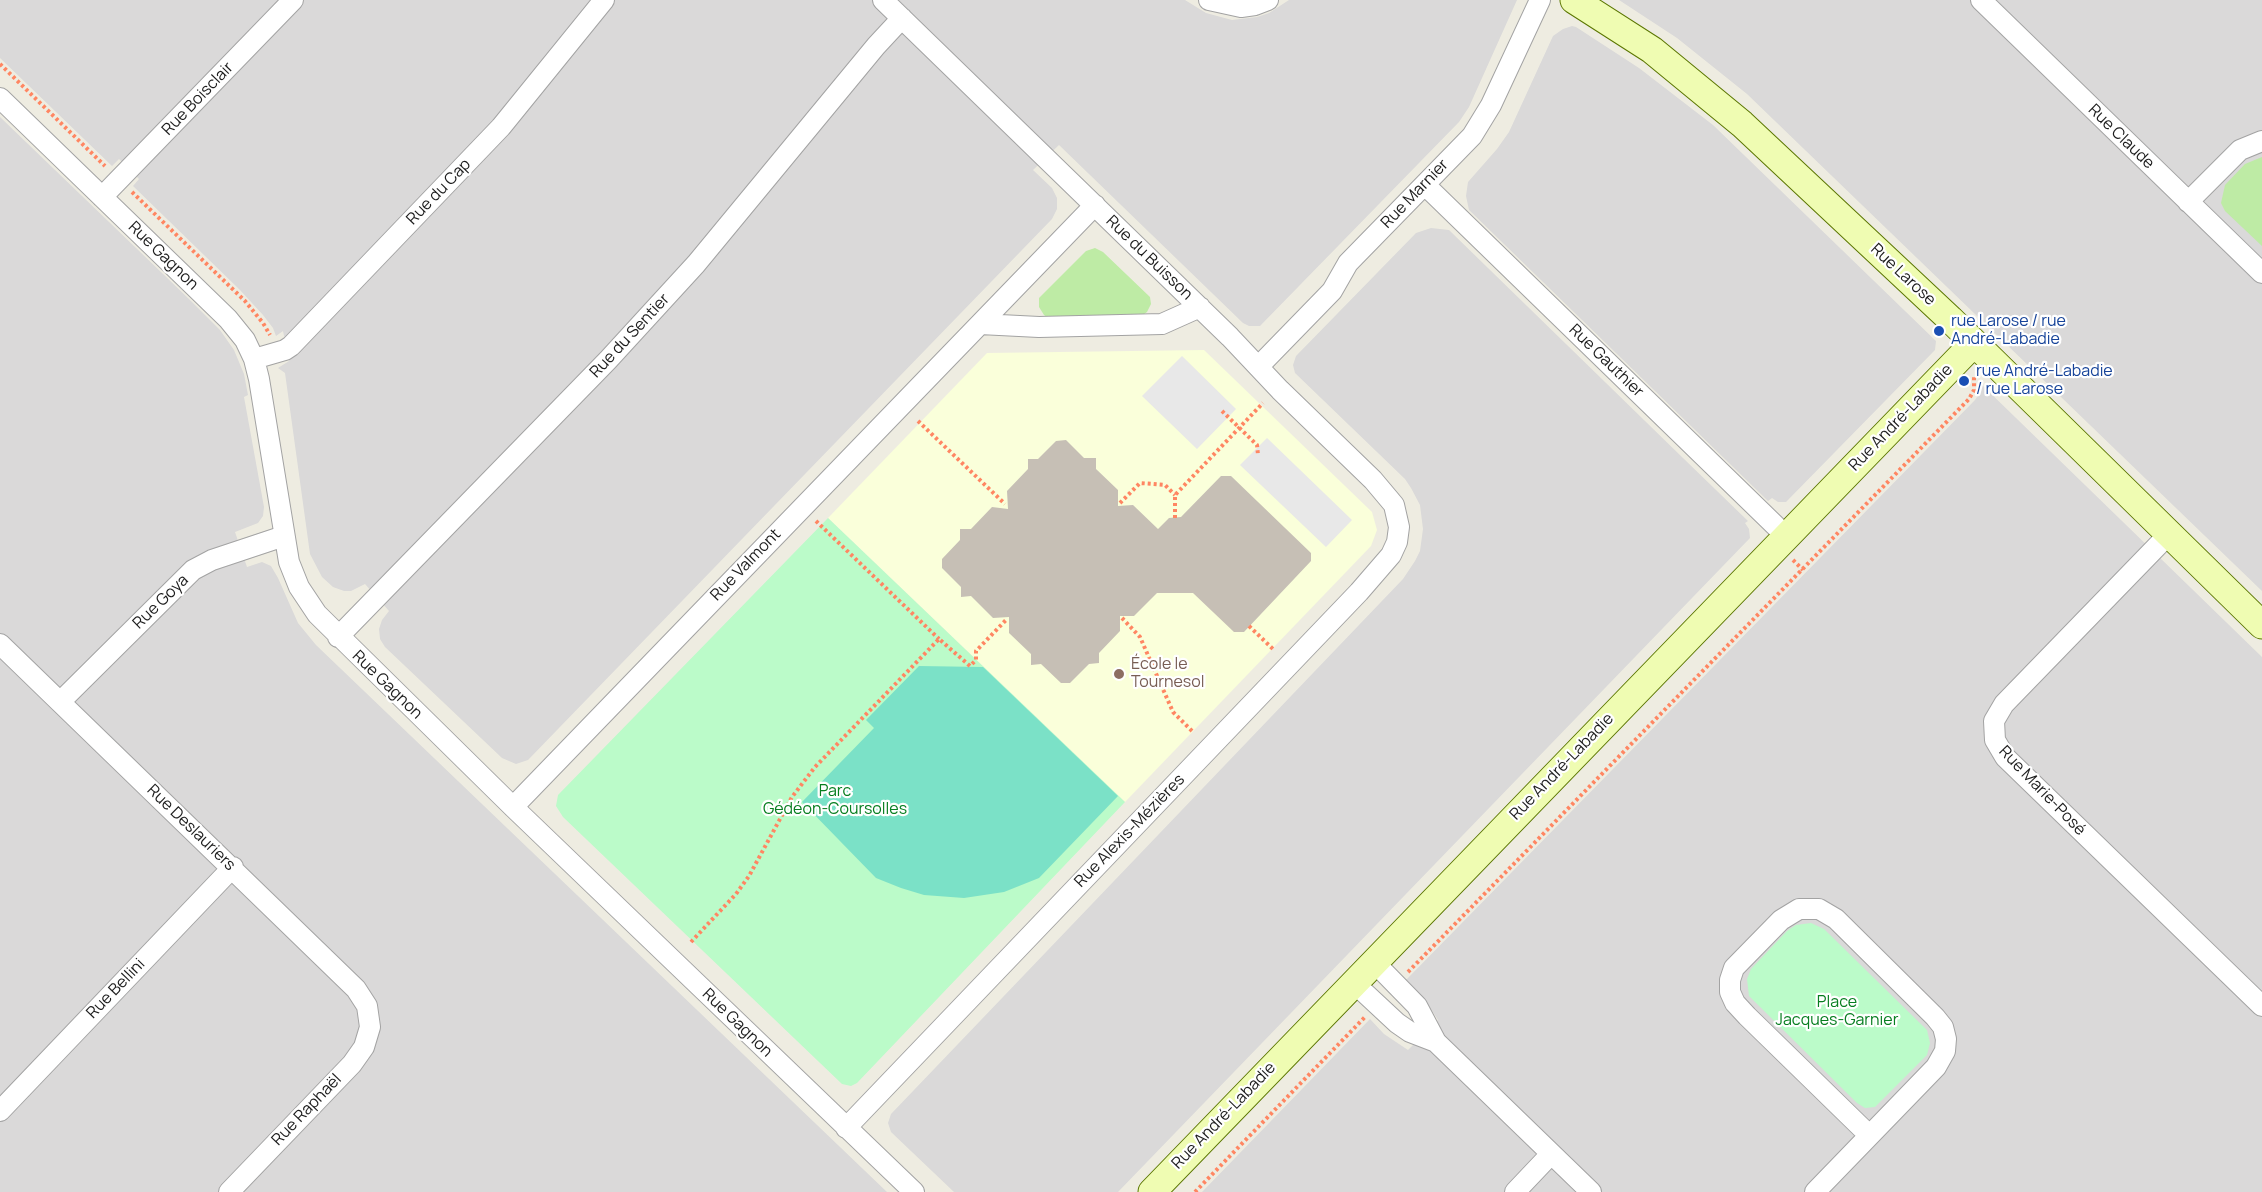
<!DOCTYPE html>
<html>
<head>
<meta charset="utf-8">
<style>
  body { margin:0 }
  canvas { display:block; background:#eeece1 }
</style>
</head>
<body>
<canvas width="2262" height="1192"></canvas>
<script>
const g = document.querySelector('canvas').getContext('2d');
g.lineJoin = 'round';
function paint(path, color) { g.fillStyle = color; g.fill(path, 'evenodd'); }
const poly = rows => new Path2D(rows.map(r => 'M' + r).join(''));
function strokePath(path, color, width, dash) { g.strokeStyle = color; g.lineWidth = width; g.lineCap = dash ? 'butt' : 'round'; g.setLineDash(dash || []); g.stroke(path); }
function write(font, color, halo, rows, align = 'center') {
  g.font = font + ' Manrope,sans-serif'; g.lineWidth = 4.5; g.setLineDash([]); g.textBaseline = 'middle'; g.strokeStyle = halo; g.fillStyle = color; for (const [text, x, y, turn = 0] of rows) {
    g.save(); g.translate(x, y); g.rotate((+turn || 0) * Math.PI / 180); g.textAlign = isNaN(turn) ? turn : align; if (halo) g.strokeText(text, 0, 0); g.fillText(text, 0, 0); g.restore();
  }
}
const residential = poly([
  [0,0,1185,0,1206,13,1232,20,1257,17,1269,13,1289,0,1517,0,1469,107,1459,122,1260,326,1249,326,1243,323,1059,145,1033,170,1052,188,1057,198,1057,209,1052,219,528,760,516,764,502,758,385,647,380,639,379,629,382,620,389,611,365,584,351,591,344,591,333,587,322,577,310,554,285,373,278,368,289,361,283,331,276,336,273,328,263,315,240,290,133,186,139,179,119,159,112,166,0,58],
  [1619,0,2262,0,2262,591,1747,94,1677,38],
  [1572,26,1576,27,1639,68,1713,125,1936,341,1935,350,1786,502,1778,502,1772,498,1768,501,1469,210,1466,196,1468,182,1497,149,1509,132,1553,36,1563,29],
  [0,117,189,299,220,330,234,350,244,374,248,395,244,397,264,507,263,516,258,523,235,532,247,567,262,562,271,566,278,578,298,623,316,645,887,1192,0,1192],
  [1431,228,1449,230,1683,458,1748,521,1745,523,1749,529,1750,538,1118,1192,954,1192,891,1132,888,1123,891,1114,1403,579,1415,561,1420,551,1423,529,1420,505,1411,488,1405,479,1295,373,1293,365,1296,356,1416,233],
  [1980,383,2262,657,2262,1192,1202,1192,1370,1019,1384,1034,1408,1050,1438,1020,1425,1000,1406,980,1975,400,1979,394]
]);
const education = poly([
  [1204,350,1372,512,1377,530,1371,546,1125,802,828,518,987,353]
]);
const grass = poly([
  [2262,157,2262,246,2225,211,2221,203,2225,185,2245,164],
  [1095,248,1103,252,1150,297,1151,304,1147,312,1140,317,1048,318,1044,315,1039,307,1039,298,1086,251]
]);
const park = poly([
  [828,518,1125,802,857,1083,851,1086,842,1084,563,817,556,806,558,795],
  [1811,923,1824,929,1927,1030,1930,1043,1927,1055,1875,1107,1865,1108,1857,1103,1749,996,1747,979,1751,969,1787,931,1796,925]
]);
const pitch = poly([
  [919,666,983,667,1118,796,1039,878,1004,892,964,898,924,895,901,888,876,878,802,802,874,728,866,720]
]);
const parking = poly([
  [1182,356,1236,409,1197,449,1142,396],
  [1267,438,1352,520,1326,547,1240,465]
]);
const building = poly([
  [1066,440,1084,458,1096,458,1096,469,1118,490,1118,506,1133,505,1158,529,1169,518,1181,517,1221,476,1231,476,1311,553,1311,561,1244,632,1234,632,1193,593,1157,593,1134,616,1120,616,1120,631,1099,653,1099,663,1089,664,1070,683,1061,683,1041,664,1031,665,1031,654,1009,633,1009,617,993,618,971,596,961,597,961,587,942,568,942,559,960,540,960,529,971,529,992,507,1008,509,1007,491,1028,469,1028,459,1038,459,1056,441]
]);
const path = poly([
  [0,64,105,166],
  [132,192,245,301,263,323,270,335],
  [1222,411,1257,445,1258,455],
  [918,421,1005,504],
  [1120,503,1140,483,1165,485,1175,495],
  [1175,518,1175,495,1263,403],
  [816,521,939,639],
  [1793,560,1803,570],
  [1122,618,1140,637,1173,712,1194,733],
  [1249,626,1274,650],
  [691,942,736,894,749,876,792,797,815,767,939,639,970,666,976,660,976,651,1006,620],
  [1408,972,1969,399,1974,390,1974,376],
  [1195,1192,1365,1017]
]);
const street = poly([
  [1209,0,1241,7,1255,5,1268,0],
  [1981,0,2262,273],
  [0,98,228,319,245,340,254,359,259,379,289,562,299,587,317,614,513,807,914,1192],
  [1425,185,1786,536],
  [102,197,293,0],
  [2188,202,2240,150,2262,141],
  [980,324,1039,327,1162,324,1200,307],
  [254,359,285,350,291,346,501,127,604,0],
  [1259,366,1332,291,1348,263,1472,136,1491,105,1540,0],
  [2168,535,2004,704,1994,721,1995,740,2005,757,2262,1006],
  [338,637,608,360,696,264,876,46,902,18],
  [0,644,356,989,367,1006,370,1027,364,1047,352,1064,229,1192],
  [60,702,193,570,212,560,284,536],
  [513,807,1095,205],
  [1373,961,1417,1006,1436,1042,1591,1192],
  [1353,982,1397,1023,1410,1032,1436,1042],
  [0,1111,233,867],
  [846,1128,1359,592,1391,555,1397,542,1399,527,1394,505,1373,480,1280,390,1230,337,883,0],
  [1515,1192,1551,1154],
  [1815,1192,1936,1067,1945,1051,1946,1039,1943,1027,1935,1017,1836,919,1819,909,1799,909,1781,920,1734,968,1730,980,1730,992,1735,1003,1747,1016,1869,1135]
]);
const secondary = poly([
  [1574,0,1652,50,1742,124,1950,319,2262,625],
  [1152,1192,1974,343]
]);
const markers = [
  [1939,331,6,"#1a4fb4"],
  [1964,381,6,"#1a4fb4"],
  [1119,674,6,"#8d6e63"]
];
const streetNames = [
  ["Rue Boisclair",198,99,-46],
  ["Rue Claude",2121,137,44],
  ["Rue du Cap",439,192,-46],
  ["Rue Marnier",1415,194,-46],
  ["Rue Gagnon",163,256,44],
  ["Rue du Buisson",1149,258,44],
  ["Rue Larose",1903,275,43],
  ["Rue du Sentier",630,336,-47],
  ["Rue Gauthier",1606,361,44],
  ["Rue André-Labadie",1901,418,-46],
  ["Rue Valmont",746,565,-46],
  ["Rue Goya",161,602,-44],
  ["Rue Gagnon",387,685,44],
  ["Rue André-Labadie",1562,767,-46],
  ["Rue Marie-Posé",2042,791,46],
  ["Rue Deslauriers",191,828,44],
  ["Rue Alexis-Mézières",1130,831,-46],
  ["Rue Bellini",116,989,-46],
  ["Rue Gagnon",737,1023,44],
  ["Rue Raphaël",307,1110,-46],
  ["Rue André-Labadie",1224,1116,-46]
];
const transitNames = [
  ["rue Larose / rue",1951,322],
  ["André-Labadie",1951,340],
  ["rue André-Labadie",1976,372],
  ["/ rue Larose",1976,390]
];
const educationNames = [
  ["École le",1131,665],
  ["Tournesol",1131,683]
];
const parkNames = [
  ["Parc",835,792],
  ["Gédéon-Coursolles",835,810],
  ["Place",1837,1003],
  ["Jacques-Garnier",1837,1021]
];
paint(residential, '#dad9d9');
paint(education, '#faffda');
paint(grass, '#beeba5');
paint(park, '#bbfbc9');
paint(pitch, '#7be1c7');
paint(parking, '#e8e8e8');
paint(building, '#c6bfb5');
strokePath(street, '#a3a3a3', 22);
strokePath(secondary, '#5b7600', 29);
strokePath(path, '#ff8662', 4, [3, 3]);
strokePath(street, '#fff', 20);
strokePath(secondary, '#effcb2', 27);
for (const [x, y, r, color] of markers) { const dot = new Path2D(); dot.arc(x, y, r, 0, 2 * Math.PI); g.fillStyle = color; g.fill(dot); strokePath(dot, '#fff', 2); }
write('16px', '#1c1c1c', '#fff', streetNames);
write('16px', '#164399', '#fff', transitNames, 'left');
write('16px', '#785e54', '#fff', educationNames, 'left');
write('16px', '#077e20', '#fff', parkNames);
</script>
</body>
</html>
